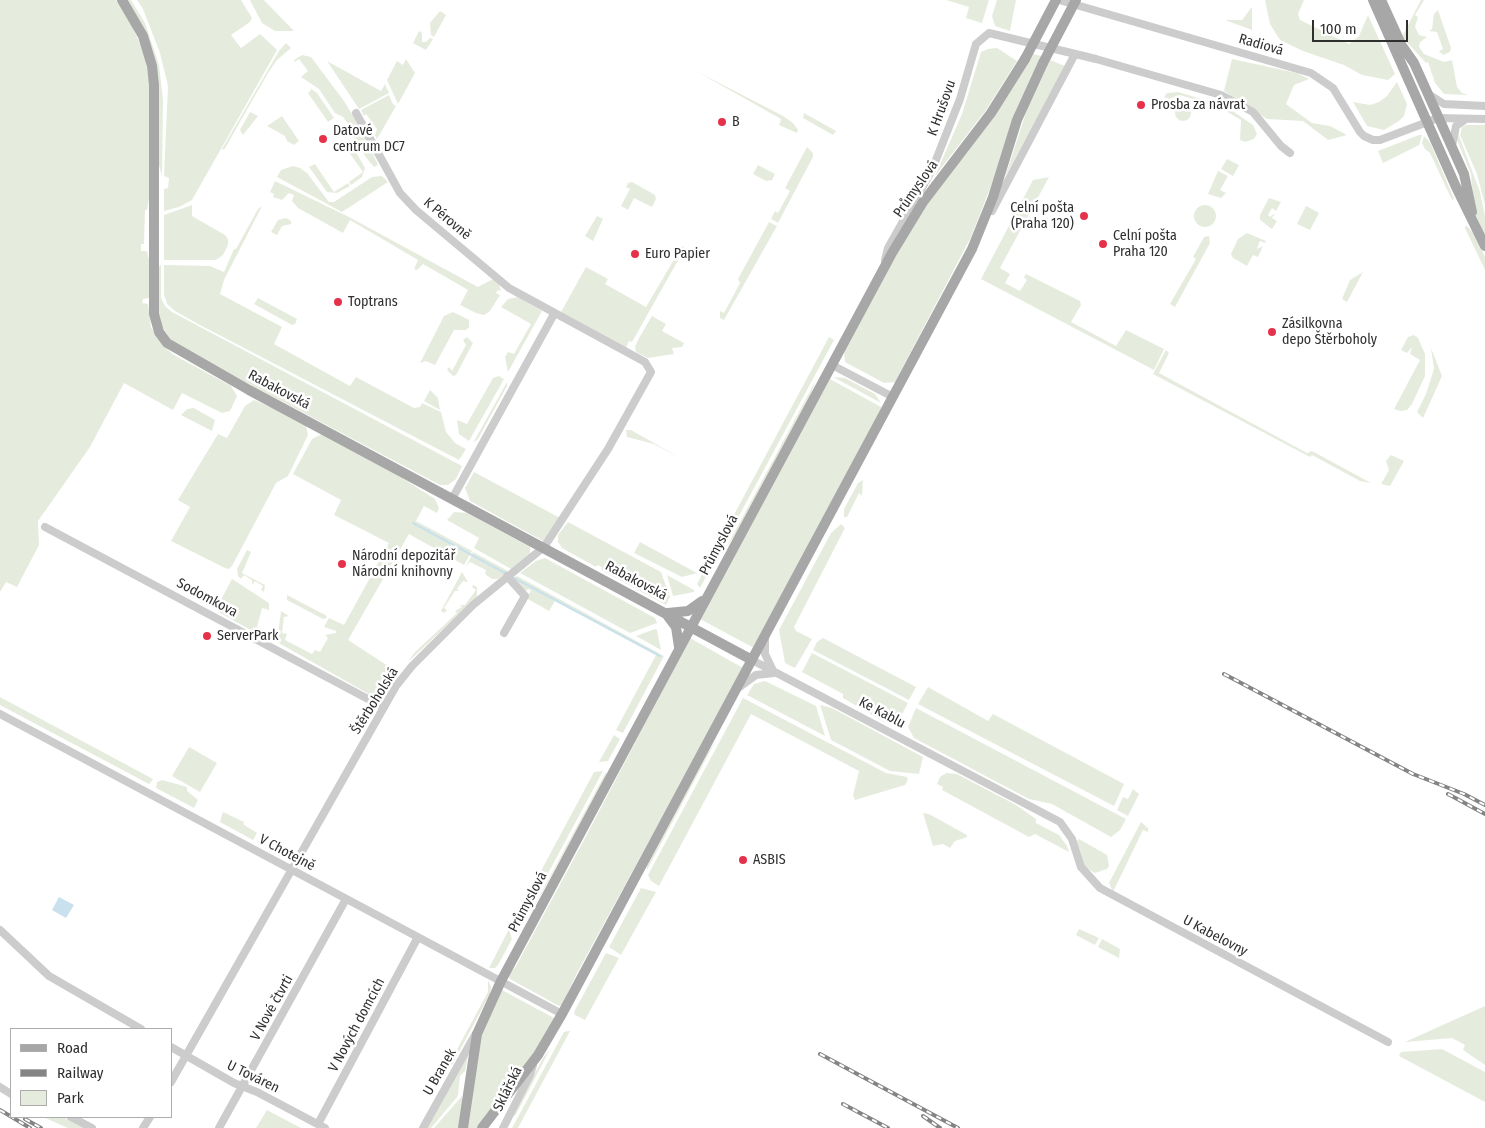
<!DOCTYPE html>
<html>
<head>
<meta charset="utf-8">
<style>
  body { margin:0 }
  #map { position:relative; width:1485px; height:1128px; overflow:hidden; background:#fff; font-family:"Fira Sans Condensed",sans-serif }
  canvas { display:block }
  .legend { position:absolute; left:10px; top:1028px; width:162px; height:90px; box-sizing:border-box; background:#fff; border:1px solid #acacac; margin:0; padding:6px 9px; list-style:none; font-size:15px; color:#2f2f2f }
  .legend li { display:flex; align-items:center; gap:10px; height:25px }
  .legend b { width:25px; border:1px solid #acacac }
  .scale { position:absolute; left:1312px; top:20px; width:96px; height:22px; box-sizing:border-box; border:2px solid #2f2f2f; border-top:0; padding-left:6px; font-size:15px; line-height:18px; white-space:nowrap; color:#2f2f2f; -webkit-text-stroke:4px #fff; paint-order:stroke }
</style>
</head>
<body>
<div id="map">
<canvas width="1485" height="1128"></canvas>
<ul class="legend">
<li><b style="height:6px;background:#a7a7a7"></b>Road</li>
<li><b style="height:6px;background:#848484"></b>Railway</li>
<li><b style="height:14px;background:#e6ecdd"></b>Park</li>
</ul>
<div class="scale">100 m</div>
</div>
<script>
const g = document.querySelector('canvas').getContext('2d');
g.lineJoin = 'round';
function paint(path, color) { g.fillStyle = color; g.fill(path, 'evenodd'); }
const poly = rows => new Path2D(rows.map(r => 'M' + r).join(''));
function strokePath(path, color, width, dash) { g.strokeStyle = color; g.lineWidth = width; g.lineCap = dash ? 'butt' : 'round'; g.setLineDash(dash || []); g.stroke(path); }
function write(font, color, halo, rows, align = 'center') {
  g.font = font + ' "Fira Sans Condensed",sans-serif'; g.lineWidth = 5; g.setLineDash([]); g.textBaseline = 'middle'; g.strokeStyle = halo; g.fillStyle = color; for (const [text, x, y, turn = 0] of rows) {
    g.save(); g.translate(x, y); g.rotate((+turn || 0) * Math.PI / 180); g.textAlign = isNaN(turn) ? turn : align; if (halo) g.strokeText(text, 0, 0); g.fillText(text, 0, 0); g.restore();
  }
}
const green = poly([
  [0,0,116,0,127,15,143,50,149,77,151,188,147,210,145,210,144,244,141,244,141,251,147,251,150,264,149,298,143,299,142,303,148,304,151,327,162,345,174,355,231,386,237,396,230,411,222,413,182,393,173,410,124,383,90,447,38,521,39,545,17,587,6,582,0,592],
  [127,0,131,0,145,23,159,65,163,100,162,176,159,165,158,76,144,28],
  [137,0,241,0,252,18,250,22,231,35,241,48,260,34,277,50,192,200,179,207,164,211,164,189,168,188,169,178,164,176,168,86,160,53,143,9],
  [250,0,264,0,294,31,275,31,262,23],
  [946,0,989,0,982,23,966,18,969,7],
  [997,0,1016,0,1010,31,995,26,992,16],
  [1265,0,1304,0,1298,14,1300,20,1349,44,1359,36,1368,15,1395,74,1388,80,1362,75,1344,65,1303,51,1280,40,1270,24],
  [1421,0,1424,0,1415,15,1418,17,1415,27,1419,35,1427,37,1420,42,1419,47,1424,54,1444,62,1452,60,1457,87,1462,93,1468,95,1444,94,1435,83,1428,62,1426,63,1404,39,1403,35],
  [1252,7,1252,30,1225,20,1242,20],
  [1438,10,1451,48,1450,52,1443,55,1439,51,1443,49,1437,32,1429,31,1432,29,1434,14],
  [440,11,446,15,434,37,431,35,430,23],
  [419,31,422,33,422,42,426,42,430,38,433,39,426,50,413,43],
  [286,43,291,48,277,60,268,73,224,150,222,149,279,51],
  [997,48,1017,61,986,110,935,176,962,114,981,52,988,49],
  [1033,54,1042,56,971,237,895,382,884,383,845,362,844,352,892,260,924,207,999,109],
  [302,55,311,57,344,101,361,129,378,165,374,167,368,160,354,140,353,131,343,117,335,113,319,89,301,77,308,71,299,59,295,62,294,60],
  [406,59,415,73,398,104,387,80,397,61,403,65],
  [1232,59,1297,73,1309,79,1294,85,1286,104,1312,123,1330,126,1347,135,1328,140,1303,121,1267,119,1224,91],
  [1050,60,1065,66,1005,177,1034,88],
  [327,61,381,91,385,84,389,93,359,109],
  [696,71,783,116,793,123,798,130,797,133,779,125,781,119],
  [1397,82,1407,104,1404,116,1399,121,1384,130,1367,126,1353,102,1370,105,1379,102,1387,96],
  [310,88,317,93,334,118,328,122,308,93,311,90],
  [1178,92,1218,104,1234,112,1253,125,1257,134,1254,139,1245,142,1240,140,1241,120,1219,107,1180,95,1169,99,1164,97,1167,93],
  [389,95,393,104,396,106,377,139,375,135,377,129,366,114,364,116,361,110],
  '1175 113a8 8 0 1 1 16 0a8 8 0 1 1-16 0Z',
  [250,112,258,116,243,135,240,130],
  [804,113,836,131,833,135,803,118],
  [282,116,299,141,294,145,287,141,285,136,267,126],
  [1466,125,1485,125,1485,205,1477,174,1460,135,1462,127],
  [1458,133,1480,192,1485,216,1485,236,1474,211,1471,174,1457,140],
  [1419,135,1422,135,1419,145,1383,163,1378,151],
  [1424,136,1430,142,1454,199,1452,200,1430,153,1425,149,1422,143],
  [349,140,365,168,362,177,351,185,349,182,363,172,343,144],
  [807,147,813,153,813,157,778,223,771,219,775,211,778,213,790,191,785,188],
  [1227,159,1239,165,1233,176,1221,169],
  [315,164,334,192,348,183,350,186,337,193,327,192,309,167],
  [758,165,775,174,772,180,766,181,753,174],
  [293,166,300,168,307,173,329,202,334,202,372,177,382,176,388,182,342,212,277,177,281,170],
  [1218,171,1228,176,1220,190,1226,193,1221,198,1208,194],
  [1049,177,1000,268,1010,274,1005,283,1020,291,1027,280,1024,277,1026,274,1080,301,1081,305,1071,322,1116,346,1126,330,1164,349,1154,370,981,279,1033,180],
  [275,181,349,217,478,287,493,279,499,284,501,291,498,290,496,293,500,295,490,311,484,315,476,313,460,305,468,290,423,264,417,270,414,269,418,260,350,220,343,233,298,208,292,201,294,195,289,193,282,200,273,197,274,194,270,192],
  [632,182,655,195,656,199,652,207,634,198,628,210,621,206,630,189,626,187,628,183],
  [1269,198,1281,202,1276,211,1272,208,1268,215,1270,217,1275,213,1272,218,1277,221,1272,229,1260,220,1260,215],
  [192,205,192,216,225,235,228,239,228,245,223,255,216,260,164,260,164,215],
  '1194 216a11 11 0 1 1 22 0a11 11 0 1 1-22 0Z',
  [262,206,224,280,220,294,282,327,274,344,350,386,356,377,414,408,420,407,422,403,441,412,446,432,455,443,466,449,459,460,200,325,175,311,167,304,164,294,164,265,210,266,224,272,234,249,236,249,258,209],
  [1306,206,1319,213,1310,230,1297,224],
  [597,216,603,219,593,241,585,236],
  [286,218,291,221,291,224,282,226,277,235,271,232,278,220],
  [769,222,777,226,724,320,720,318,720,311,724,313,740,283,738,279],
  [1466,225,1475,235,1485,257,1485,270,1465,228],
  [1247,233,1266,241,1265,243,1260,241,1257,249,1263,246,1258,257,1253,255,1247,266,1233,258,1231,254,1238,239],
  [1209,236,1210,243,1175,307,1170,304,1196,259,1193,257,1204,237],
  [682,246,685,248,632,342,629,341,626,348,561,312,586,267,608,279,605,284,646,307],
  [161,265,161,298,165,306,172,312,462,466,456,479,448,485,440,485,215,366,171,340,162,326,158,311,158,267],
  [1363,272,1347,302,1342,299,1350,280],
  [518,297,542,311,508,372,505,357,508,352,514,354,531,324,501,307,508,299],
  [258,298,297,319,295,324,292,325,254,304],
  [453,312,469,320,469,327,466,330,454,330,435,365,426,361,420,363,444,316],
  [652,316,666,324,662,331,684,343,682,347,672,348,674,354,648,358,636,352,635,347,639,338],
  [1414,335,1418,338,1425,354,1425,376,1412,404,1407,410,1400,411,1394,409,1420,360,1410,354,1412,347,1407,353,1401,350,1408,337],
  [467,337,473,343,456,375,453,376,447,370,449,367,452,371,466,345,463,340],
  [829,337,834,340,700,588,697,584],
  [1431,348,1442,376,1423,418,1417,412,1426,394,1434,369],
  [1166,350,1169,353,1159,373,1307,453,1312,451,1371,483,1360,481,1312,455,1310,457,1153,374],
  [499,376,504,379,469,441,459,434,457,420,467,424,493,378],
  [833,377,845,378,875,394,881,403],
  [830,379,881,407,881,409,754,648,700,619],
  [816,380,809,399,740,528,726,548],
  [507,382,507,386,478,439,473,443],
  [430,390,438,398,440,410,424,401],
  [254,400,284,413,306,426,308,435,288,476,276,483,232,566,229,569,225,568,171,541,190,507,178,500,218,434,227,438,245,406],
  [194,408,215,420,212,431,181,415,187,409],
  [626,430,631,430,684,460,654,444,627,437],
  [322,434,388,469,435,499,439,508,437,513,424,506,416,521,472,551,464,565,409,534,348,640,399,673,381,698,374,697,277,642,281,611,289,616,284,617,282,633,287,634,285,640,312,654,315,650,320,652,328,638,325,635,336,633,336,631,324,627,329,618,344,625,389,543,334,515,341,500,293,474,312,439],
  [1391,455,1404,461,1390,486,1381,484,1389,470,1386,461],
  [474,472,560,518,543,541,470,501,465,488],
  [863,480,862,496,859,493,847,517,844,517,844,509,858,483],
  [454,512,467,513,530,547,530,554,511,569,474,548,479,538,447,520],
  [568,522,661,572,670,597,666,605,601,570,602,567,597,565,596,567,562,548,558,542,558,535],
  [841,524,845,528,794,627,796,631,812,639,795,668,785,663,779,630,831,533],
  [640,542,697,573,682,577,634,553],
  [247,550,251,552,242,573,265,585,264,592,261,590,263,586,255,581,252,585,252,580,244,575,241,579,238,576,237,569],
  [473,552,508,571,498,579,492,579,485,574,486,570,470,562,466,567],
  [545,558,655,618,657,623,630,633,520,573,536,561],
  [462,572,468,582,463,581,457,589,459,591,455,591,444,608,447,610,444,613,441,611],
  [667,575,694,590,694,592,673,596],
  [517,576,664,656,623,733,616,730,656,655,555,601,549,611,526,598,531,591,529,589,525,591,513,578],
  [232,579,269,603,269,610,262,608,257,627,262,629,260,632,256,633,220,613,217,607],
  [473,585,477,587,477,597,408,662,414,653,457,613,455,611,462,607,460,605,465,605,476,590,472,587],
  [287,595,327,616,326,618,323,619,287,600],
  [655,629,657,630,661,650,636,636],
  [690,638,743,668,576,975,562,1005,559,1006,510,979,508,976,516,966,585,838],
  [823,638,916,687,909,700,813,650,817,642],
  [812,653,908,703,900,718,893,723,884,722,843,698,843,694,802,672],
  [765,681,816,706,825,736,747,695,754,684],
  [928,687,988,721,993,714,1124,784,1114,806,918,704],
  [0,697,153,779,151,782,149,784,0,705],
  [743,698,886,773,907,777,908,780,905,785,855,800,853,795,859,771,751,714,659,886,651,881,648,875],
  [820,705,832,708,923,757,919,774,890,771,831,740],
  [916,708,1126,819,1120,830,1111,837,1052,804,1029,799,914,738,908,727],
  [614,735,620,739,608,761,599,762],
  [716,740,647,870,647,866,702,761],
  [189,747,217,763,200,792,172,776],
  [603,771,516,933,512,925,594,772],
  [606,772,607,775,519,934],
  [946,773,957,774,1016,805,1036,819,1036,823,1059,835,1067,846,1069,852,1035,834,1029,837,942,790,943,787,937,784,940,777],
  [162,780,187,787,187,791,198,800,194,808,156,788,157,782],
  [1133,789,1139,794,1128,816,1117,810,1123,797,1128,799],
  [223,812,244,822,243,824,257,833,253,840,220,822],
  [923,813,929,814,967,835,967,837,955,841,950,848,943,844,933,846],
  [1141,822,1148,828,1148,832,1143,830,1113,892,1109,883],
  [1079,839,1107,855,1109,866,1107,869,1095,873,1085,867,1077,841],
  [641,888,656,892,621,955,609,947],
  [509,929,512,939,498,965,495,968,489,968],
  [1079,929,1099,938,1095,945,1076,935],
  [1102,939,1120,949,1119,958,1098,947],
  [606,953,619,958,585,1020,575,1015,574,1012],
  [488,980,491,987,490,994,452,1065,449,1064,488,992],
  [502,990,554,1018,537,1048,478,1128,467,1128,478,1047,483,1028],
  [1485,1006,1485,1065,1463,1050,1465,1045,1452,1038,1405,1042],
  [568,1031,570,1031,518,1128,512,1128,564,1032],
  [550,1049,532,1084,515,1116,513,1114,543,1058],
  [1442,1049,1485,1072,1485,1102,1399,1056,1401,1052],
  [469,1051,465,1071,460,1076,458,1096,431,1128,427,1128],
  [462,1096,463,1111,459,1128,434,1128],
  [267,1110,282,1118,301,1128,256,1128],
  [43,1117,63,1117,84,1128,68,1128]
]);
const water = poly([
  [59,897,74,905,66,918,52,910]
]);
const stream = poly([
  [413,523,505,573],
  [514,578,660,656]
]);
const minor = poly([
  [1059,0,1311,73,1333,88,1360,132,1364,136,1373,140,1380,140,1438,118,1485,119],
  [1430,95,1444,104,1485,106],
  [1452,146,1456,126,1466,119],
  [992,211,1075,54],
  [885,260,888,248,932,170,960,99,976,44,989,33,1096,59,1221,95,1253,112,1281,146,1290,153],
  [832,365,893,397],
  [452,499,554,314],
  [45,527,383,707],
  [504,633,525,596,507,576],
  [765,639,765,654,774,673],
  [752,660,1060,822,1072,839,1081,867,1100,888,1388,1042],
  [738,688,756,675,774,673],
  [0,714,562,1014],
  [0,930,49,976,141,1029],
  [171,1047,234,1083,257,1092,325,1128],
  [171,1082,396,686,412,666,473,605,544,547,608,449,651,372,645,362,509,288,416,210,400,193,356,113],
  [0,1087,11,1094],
  [71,1117,92,1128],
  [318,1124,418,937],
  [143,1128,150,1117],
  [219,1128,346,899],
  [423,1128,475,1035],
  [503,1128,530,1075,533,1065]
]);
const major = poly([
  [122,0,143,36,152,66,154,85,154,314,159,332,167,343,249,390,752,660],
  [1373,0,1456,187,1485,246],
  [1381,0,1402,46,1414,63,1464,174,1472,212],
  [668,613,688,611,702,601],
  [667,615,676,627,679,647],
  [463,1128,477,1034,501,981,892,253,923,202,991,113,1025,59],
  [482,1128,538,1055,562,1014,972,249,993,197,1017,120,1043,63]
]);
const rail = poly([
  [1224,674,1413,774,1464,794,1485,805],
  [1448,794,1485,814],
  [820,1054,958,1128],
  [843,1104,888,1128],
  [0,1110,30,1128],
  [923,1116,940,1128],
  [25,1119,41,1128]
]);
const majorBridge = poly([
  [1025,59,1056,0],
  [1043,63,1076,0]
]);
const markers = [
  [1141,105,5,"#e5324a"],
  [722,122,5,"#e5324a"],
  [323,139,5,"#e5324a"],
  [1084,216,5,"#e5324a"],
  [1103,244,5,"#e5324a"],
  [635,254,5,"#e5324a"],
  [338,302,5,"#e5324a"],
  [1272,332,5,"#e5324a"],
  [342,564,5,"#e5324a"],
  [207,636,5,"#e5324a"],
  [743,860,5,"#e5324a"]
];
const streetNames = [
  ["Radiová",1261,45,16],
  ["K Hrušovu",942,108,-70],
  ["Průmyslová",916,189,-55],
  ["K Pérovně",447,219,40],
  ["Rabakovská",279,390,28],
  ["Průmyslová",719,545,-62],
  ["Rabakovská",636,581,28],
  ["Sodomkova",207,598,28],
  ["Štěrboholská",375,701,-58],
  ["Ke Kablu",882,713,28],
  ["V Chotejně",287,853,28],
  ["Průmyslová",528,902,-62],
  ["U Kabelovny",1215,936,28],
  ["V Nové čtvrti",272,1008,-61],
  ["V Nových domcích",357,1025,-62],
  ["U Branek",440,1072,-60],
  ["U Továren",253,1077,26],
  ["Sklářská",508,1089,-64]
];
const poiNames = [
  ["Prosba za návrat",1151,105],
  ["B",732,122],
  ["Datové",333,131],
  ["centrum DC7",333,147],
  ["Celní pošta",1074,208,"right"],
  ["(Praha 120)",1074,224,"right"],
  ["Celní pošta",1113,236],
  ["Praha 120",1113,252],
  ["Euro Papier",645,254],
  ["Toptrans",348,302],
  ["Zásilkovna",1282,324],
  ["depo Štěrboholy",1282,340],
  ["Národní depozitář",352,556],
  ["Národní knihovny",352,572],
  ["ServerPark",217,636],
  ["ASBIS",753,860]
];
paint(green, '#e6ecdd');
paint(water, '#c9e1ec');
strokePath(stream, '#c9e1ec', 2);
strokePath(minor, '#ccc', 8);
strokePath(major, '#a7a7a7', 10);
strokePath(rail, '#848484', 4);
strokePath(rail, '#fff', 2, [5.5]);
strokePath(majorBridge, '#a7a7a7', 10);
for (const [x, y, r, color] of markers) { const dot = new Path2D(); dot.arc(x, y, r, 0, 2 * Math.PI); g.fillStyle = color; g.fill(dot); strokePath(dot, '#fff', 2); }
write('14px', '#2f2f2f', '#fff', streetNames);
write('14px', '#2f2f2f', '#fff', poiNames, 'left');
</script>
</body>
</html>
